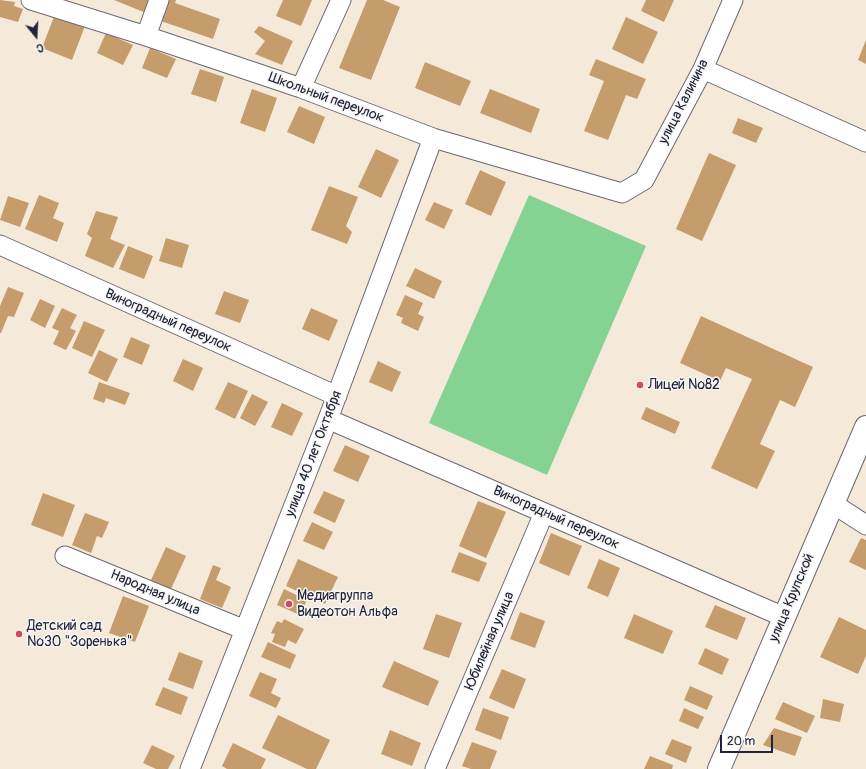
<!DOCTYPE html>
<html>
<head>
<meta charset="utf-8">
<style>
  body { margin:0 }
  #map { position:relative; width:866px; height:769px; overflow:hidden; background:#f5eada; font-family:Pangolin,sans-serif }
  canvas { display:block }
  .north { position:absolute; left:16px; top:16px; width:40px; height:40px; -webkit-text-stroke:3px #f6f6f2; paint-order:stroke; rotate:162deg; font-size:11px; font-weight:700; line-height:16px; text-align:center; color:#22223b }
  .north::after { content:''; display:block; margin:auto; width:14px; height:18px; background:#22223b; clip-path:polygon(50% 0,100% 100%,50% 72%,0 100%) }
  .scale { position:absolute; left:720px; top:735px; width:53px; height:18px; box-sizing:border-box; border:2px solid #22223b; border-top:0; padding-left:5px; font-size:12px; line-height:14px; white-space:nowrap; color:#22223b; -webkit-text-stroke:3px #f6f6f2; paint-order:stroke }
</style>
</head>
<body>
<div id="map">
<canvas width="866" height="769"></canvas>
<div class="north">С</div>
<div class="scale">20 m</div>
</div>
<script>
const g = document.querySelector('canvas').getContext('2d');
g.lineJoin = 'round';
function paint(path, color) { g.fillStyle = color; g.fill(path, 'evenodd'); }
const poly = rows => new Path2D(rows.map(r => 'M' + r).join(''));
function strokePath(path, color, width, dash) { g.strokeStyle = color; g.lineWidth = width; g.lineCap = dash ? 'butt' : 'round'; g.setLineDash(dash || []); g.stroke(path); }
function write(font, color, halo, rows, align = 'center') {
  g.font = font + ' Pangolin,sans-serif'; g.lineWidth = 3; g.setLineDash([]); g.textBaseline = 'middle'; g.strokeStyle = halo; g.fillStyle = color; for (const [text, x, y, turn = 0] of rows) {
    g.save(); g.translate(x, y); g.rotate((+turn || 0) * Math.PI / 180); g.textAlign = isNaN(turn) ? turn : align; if (halo) g.strokeText(text, 0, 0); g.fillText(text, 0, 0); g.restore();
  }
}
const green = poly([
  [529,195,646,246,547,475,429,423]
]);
const building = poly([
  [0,0,15,2,14,6,23,9,18,22,0,17],
  [114,0,152,0,146,13],
  [165,0,176,0,175,3,220,19,213,39,158,20],
  [283,0,312,0,301,26,276,16],
  [367,0,383,0,400,7,371,80,339,68],
  [646,0,674,0,664,22,641,11],
  [55,14,85,26,72,60,42,48],
  [626,17,658,32,643,64,612,49],
  [259,26,293,41,282,65,255,54,265,41,254,32],
  [106,33,133,45,123,65,97,53],
  [866,40,866,64,858,60],
  [150,48,176,59,167,78,142,68],
  [596,59,646,79,637,99,626,95,608,140,584,131,604,81,589,75],
  [425,62,471,81,460,106,415,88],
  [200,69,224,77,216,102,191,94],
  [252,89,277,98,265,132,240,123],
  [490,89,540,109,531,133,480,113],
  [299,106,325,117,314,144,287,132],
  [738,118,763,128,756,143,732,133],
  [376,149,399,160,381,198,358,187],
  [709,153,736,165,702,241,676,229],
  [480,170,506,182,491,216,465,204],
  [329,186,358,197,346,226,352,232,347,244,311,230],
  [39,195,59,203,53,218,64,223,57,242,25,229],
  [8,196,29,203,20,227,0,220],
  [434,202,453,210,444,229,425,220],
  [96,211,118,217,110,239,125,245,113,268,85,256,92,238,87,234],
  [166,238,189,245,182,268,159,261],
  [128,246,153,256,144,279,119,269],
  [415,268,442,281,434,299,406,286],
  [8,287,24,293,14,317,8,316,1,333,0,333,0,306],
  [224,291,249,300,240,323,215,314],
  [405,295,423,303,418,314,424,317,418,331,401,323,403,318,396,315],
  [40,299,55,306,45,328,30,320],
  [62,308,77,315,70,328,76,331,66,350,53,344,59,331,52,328],
  [311,308,338,320,329,341,302,329],
  [701,316,813,367,795,407,780,400,760,444,775,451,757,489,711,468,752,379,726,368,720,381,680,363],
  [84,321,105,330,92,357,72,348],
  [131,337,150,345,142,365,123,357],
  [99,350,118,359,107,382,88,373],
  [183,359,203,368,193,391,173,381],
  [378,361,401,372,392,392,369,382],
  [99,382,130,393,125,405,106,398,104,403,93,399],
  [228,382,248,391,235,419,215,409],
  [252,394,268,402,255,426,240,418],
  [282,403,303,413,292,436,271,427],
  [646,407,680,422,675,434,641,419],
  [345,445,370,456,358,482,333,471],
  [324,491,345,500,335,523,313,513],
  [43,493,75,505,63,537,31,525],
  [478,501,506,512,486,558,459,546],
  [85,513,109,522,102,538,97,536,91,553,72,545],
  [312,522,333,532,324,550,303,541],
  [551,533,582,546,569,576,539,563],
  [861,538,866,540,866,570,849,562],
  [166,547,186,556,171,589,151,580],
  [459,552,487,563,479,582,451,572],
  [298,559,338,577,325,604,286,586],
  [599,559,620,568,608,597,587,588],
  [213,565,221,568,216,580,231,587,222,608,200,599],
  [284,589,307,600,300,615,277,605],
  [123,596,149,606,135,642,109,633],
  [715,605,746,618,737,640,705,627],
  [520,612,545,621,535,648,510,639],
  [436,614,462,623,449,658,423,649],
  [634,614,673,631,663,654,624,638],
  [839,617,866,630,866,656,858,674,820,657],
  [284,619,304,629,296,644,288,640,285,647,272,642,275,634,271,633,277,621,282,623],
  [268,642,296,655,290,669,261,657],
  [705,648,729,659,722,675,698,664],
  [179,652,203,661,193,689,168,680],
  [394,661,439,681,428,706,382,687],
  [502,669,526,679,514,709,489,698],
  [260,672,277,679,271,693,281,698,276,708,249,696],
  [690,686,713,696,707,710,684,700],
  [163,687,188,697,181,715,155,705],
  [823,699,844,704,840,722,820,718],
  [783,702,815,716,807,733,775,719],
  [483,708,509,717,501,740,475,730],
  [684,708,704,717,698,729,679,721],
  [278,715,330,740,316,769,307,769,262,748],
  [774,728,802,737,795,756,763,745],
  [390,730,421,743,412,766,381,754],
  [672,739,692,747,686,763,665,754],
  [472,742,497,751,490,769,471,769,462,766],
  [233,743,266,759,261,769,227,769,222,766],
  [152,745,175,756,168,769,156,769,143,763],
  [650,756,673,765,672,769,644,769]
]);
const minor = poly([
  [31,0,146,36,301,88,433,138,622,193,644,180,703,69,733,0],
  [146,36,159,0],
  [703,69,866,142],
  [301,88,341,0],
  [0,245,337,396],
  [328,419,784,617],
  [832,503,866,525],
  [65,556,245,630],
  [190,769,328,419,433,138],
  [435,769,544,513]
]);
const primary = poly([
  [719,769,866,427]
]);
const markers = [
  [640,385,4,"#d1495b"],
  [289,604,4,"#d1495b"],
  [19,634,4,"#d1495b"]
];
const streetNames = [
  ["Школьный переулок",326,98,20],
  ["улица Калинина",684,102,-63],
  ["Виноградный переулок",168,321,24],
  ["улица 40 лет Октября",314,454,-69],
  ["Виноградный переулок",556,518,24],
  ["Народная улица",155,593,23],
  ["улица Крупской",792,598,-67],
  ["Юбилейная улица",490,641,-67]
];
const poiNames = [
  ["Лицей №82",648,385],
  ["Медиагруппа",297,596],
  ["Видеотон Альфа",297,612],
  ["Детский сад",27,626],
  ["№30 \"Зоренька\"",27,642]
];
paint(green, '#84d392');
paint(building, '#c59c6c');
strokePath(minor, '#6c6873', 21);
strokePath(primary, '#6c6873', 24);
strokePath(minor, '#fff', 19);
strokePath(primary, '#fff', 22);
for (const [x, y, r, color] of markers) { const dot = new Path2D(); dot.arc(x, y, r, 0, 2 * Math.PI); g.fillStyle = color; g.fill(dot); strokePath(dot, '#f6f6f2', 1.5); }
write('14px', '#22223b', '#f6f6f2', streetNames);
write('14px', '#22223b', '#f6f6f2', poiNames, 'left');
</script>
</body>
</html>
